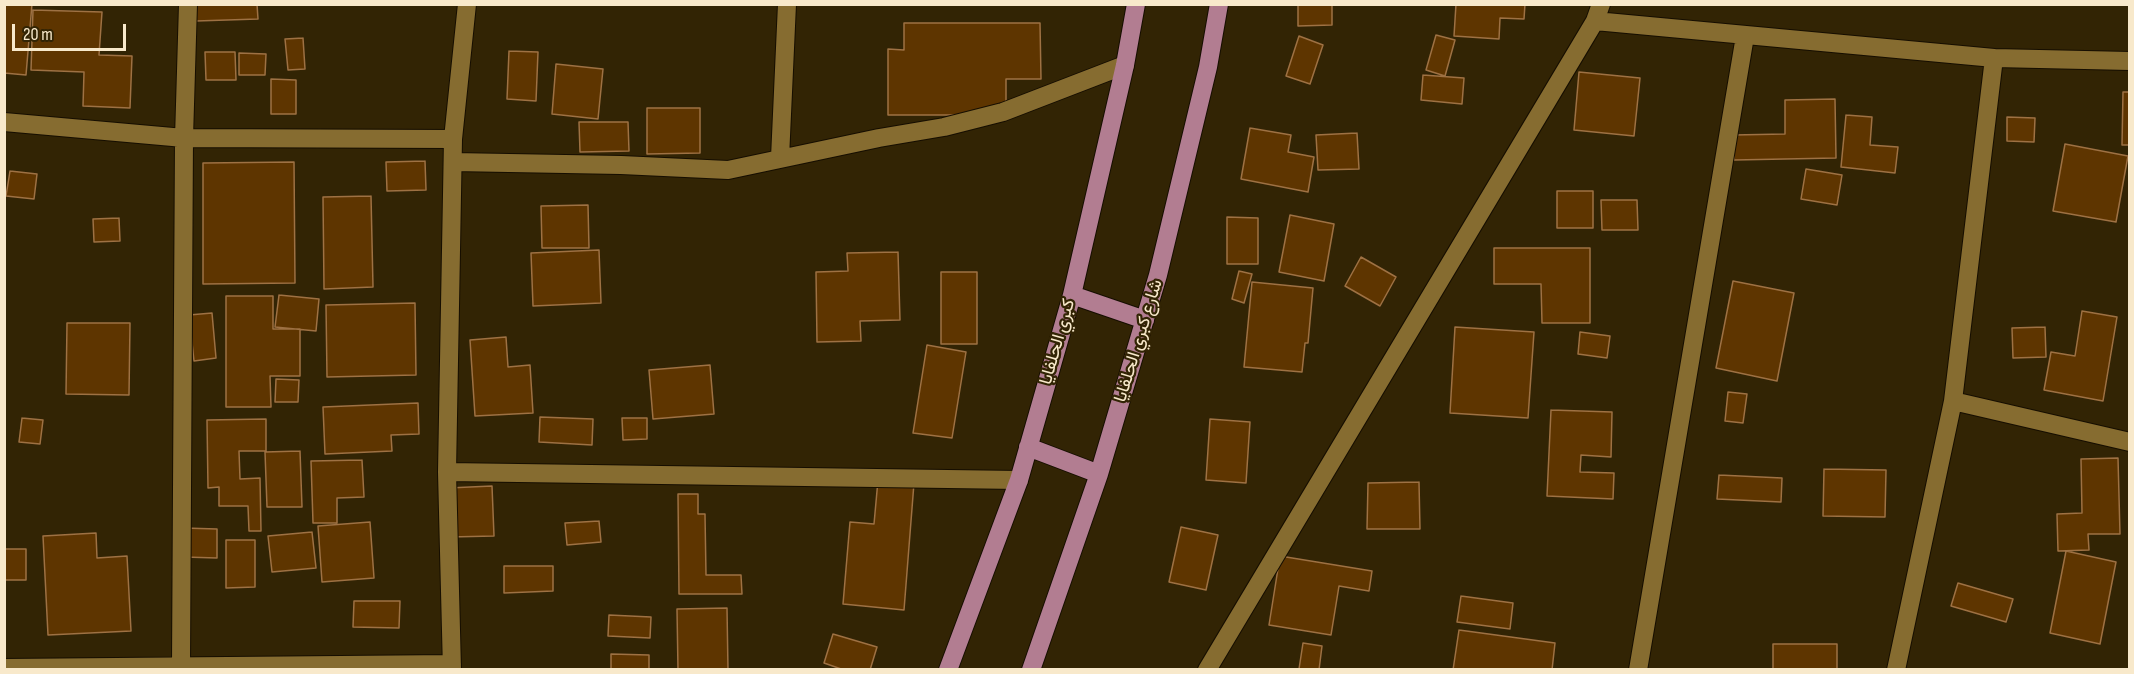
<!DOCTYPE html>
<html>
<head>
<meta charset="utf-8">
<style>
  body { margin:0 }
  #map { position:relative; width:2134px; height:674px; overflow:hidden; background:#322404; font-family:"Sofia Sans Condensed",sans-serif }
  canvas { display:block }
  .frame { position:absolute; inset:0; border:6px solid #f8e9cb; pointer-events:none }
  .scale { position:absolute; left:12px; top:24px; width:114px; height:27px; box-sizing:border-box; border:3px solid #f8e9cb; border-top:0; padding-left:8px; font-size:18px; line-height:21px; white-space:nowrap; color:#f8e9cb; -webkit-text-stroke:4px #322404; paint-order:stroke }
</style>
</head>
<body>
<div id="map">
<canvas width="2134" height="674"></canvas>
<div class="frame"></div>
<div class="scale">20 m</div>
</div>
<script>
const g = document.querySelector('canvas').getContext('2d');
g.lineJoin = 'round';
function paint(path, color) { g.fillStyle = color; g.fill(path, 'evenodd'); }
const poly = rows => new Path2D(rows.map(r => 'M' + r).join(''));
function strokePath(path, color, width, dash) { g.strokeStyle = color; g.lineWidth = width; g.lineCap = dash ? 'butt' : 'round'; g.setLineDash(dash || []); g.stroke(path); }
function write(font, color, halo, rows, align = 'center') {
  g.font = font + ' "Sofia Sans Condensed",Vazirmatn,sans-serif'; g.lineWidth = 4.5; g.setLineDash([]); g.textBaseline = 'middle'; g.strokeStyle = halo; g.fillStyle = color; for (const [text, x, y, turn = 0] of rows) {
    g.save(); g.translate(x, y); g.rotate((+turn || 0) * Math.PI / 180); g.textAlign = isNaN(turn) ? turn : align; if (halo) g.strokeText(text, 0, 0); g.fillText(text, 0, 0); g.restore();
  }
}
const building = poly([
  [4,4,32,4,26,75,4,73,4,4],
  [196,4,257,4,258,19,196,21,196,4],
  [1298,4,1332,4,1332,25,1298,26,1298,4],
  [1456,4,1525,4,1524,19,1500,18,1499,39,1454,36,1456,4],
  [33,10,102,12,99,55,132,56,130,108,83,106,84,72,31,70,33,10],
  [904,23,1040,23,1041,79,1006,79,1006,115,888,115,888,49,904,50,904,23],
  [1436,35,1455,40,1445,76,1426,70,1436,35],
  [1299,36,1323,45,1310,84,1286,76,1299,36],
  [303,38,305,69,288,70,285,39,303,38],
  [509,51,538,52,536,101,507,99,509,51],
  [205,52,235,52,236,80,206,80,205,52],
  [239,53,266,54,265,75,239,75,239,53],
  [556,64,603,69,598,119,552,114,556,64],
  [1579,72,1640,78,1634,136,1574,130,1579,72],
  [1423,75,1464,78,1462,104,1421,100,1423,75],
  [271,79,296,80,296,114,271,114,271,79],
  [2123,92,2130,92,2130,145,2122,145,2123,92],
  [1835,99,1836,158,1734,160,1733,135,1785,134,1785,100,1835,99],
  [647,108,700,108,700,153,647,154,647,108],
  [1846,115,1872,117,1870,145,1898,147,1895,173,1841,167,1846,115],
  [2007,117,2035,118,2034,142,2007,141,2007,117],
  [579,122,628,122,629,151,580,152,579,122],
  [1250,128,1291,135,1288,152,1314,157,1308,192,1241,179,1250,128],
  [1357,133,1359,169,1318,170,1316,135,1357,133],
  [2065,144,2128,156,2116,222,2053,211,2065,144],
  [425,161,426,190,387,191,386,162,425,161],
  [294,162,295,283,203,284,203,163,294,162],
  [1806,169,1842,175,1837,205,1801,199,1806,169],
  [10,171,37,174,34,199,6,196,10,171],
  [1557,191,1593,191,1593,228,1557,228,1557,191],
  [371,196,373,287,324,289,323,197,371,196],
  [1601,200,1637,200,1638,230,1602,230,1601,200],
  [588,205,589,248,542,248,541,206,588,205],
  [1290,215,1334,224,1324,281,1279,272,1290,215],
  [1227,217,1258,218,1258,264,1227,264,1227,217],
  [119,218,120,241,94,242,93,219,119,218],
  [1494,248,1590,248,1590,323,1542,323,1541,284,1494,284,1494,248],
  [599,250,601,303,533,306,531,253,599,250],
  [898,252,900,320,860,321,861,341,817,342,816,272,848,271,847,253,898,252],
  [1361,257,1396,277,1380,306,1345,286,1361,257],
  [1239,271,1252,274,1244,303,1232,299,1239,271],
  [941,272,977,272,977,344,941,344,941,272],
  [1733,281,1794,293,1777,381,1716,368,1733,281],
  [1252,282,1313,288,1308,343,1305,343,1302,372,1244,367,1252,282],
  [279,295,319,299,316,331,275,327,279,295],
  [226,296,273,296,273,329,300,329,300,376,270,376,271,407,226,407,226,296],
  [415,303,416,375,327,377,326,305,415,303],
  [2082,311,2117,317,2103,401,2044,390,2051,352,2075,356,2082,311],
  [212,313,216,358,194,361,189,315,212,313],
  [67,323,130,323,129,395,66,394,67,323],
  [1455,327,1534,332,1528,418,1450,413,1455,327],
  [2045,327,2046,357,2013,358,2012,328,2045,327],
  [1580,332,1610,336,1607,358,1578,354,1580,332],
  [506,337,508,367,530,365,533,413,475,416,470,340,506,337],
  [927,345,966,352,952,438,913,433,927,345],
  [710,365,714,414,653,419,649,370,710,365],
  [276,379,299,380,298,402,275,402,276,379],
  [1728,392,1747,394,1743,423,1725,421,1728,392],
  [418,403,419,434,391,435,392,451,325,454,323,407,418,403],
  [1551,410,1612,412,1611,457,1581,455,1580,472,1614,473,1613,499,1547,496,1551,410],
  [540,417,593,419,592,445,539,442,540,417],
  [22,418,43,420,40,444,19,442,22,418],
  [622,418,647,418,647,439,623,440,622,418],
  [266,419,266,451,239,451,240,479,260,478,261,531,249,531,248,506,219,506,219,487,208,488,207,420,266,419],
  [1210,419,1250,422,1246,483,1206,480,1210,419],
  [300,451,302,507,267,507,265,452,300,451],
  [2118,458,2120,534,2088,534,2089,550,2058,551,2057,514,2082,513,2081,459,2118,458],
  [362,460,364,497,337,498,337,523,313,523,311,461,362,460],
  [1824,469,1886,470,1885,517,1823,516,1824,469],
  [1719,475,1782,478,1781,502,1717,499,1719,475],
  [878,480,914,483,904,610,843,604,850,522,874,524,878,480],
  [1419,482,1420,529,1367,529,1368,483,1419,482],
  [492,486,494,536,450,537,448,488,492,486],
  [678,494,698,494,698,514,705,514,706,575,741,575,742,594,679,594,678,494],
  [599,521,601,542,567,545,565,523,599,521],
  [370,522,374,578,322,582,318,526,370,522],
  [1181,527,1218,535,1206,590,1169,582,1181,527],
  [184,528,217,529,217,558,184,557,184,528],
  [312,532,316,568,272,572,268,536,312,532],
  [96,533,97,558,127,556,131,631,48,635,43,536,96,533],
  [226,540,255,540,255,587,226,588,226,540],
  [4,549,26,549,26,580,4,580,4,549],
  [2066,551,2116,562,2100,644,2050,633,2066,551],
  [1280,556,1372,571,1369,591,1339,586,1331,635,1269,625,1280,556],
  [504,566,553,566,553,591,504,593,504,566],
  [1958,583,2013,599,2006,622,1951,606,1958,583],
  [1461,596,1513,603,1510,629,1457,622,1461,596],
  [354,601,400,601,399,628,353,627,354,601],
  [727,608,728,670,678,670,677,609,727,608],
  [609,615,651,617,650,638,608,636,609,615],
  [1459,630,1555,643,1552,670,1453,670,1459,630],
  [833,634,877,647,870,670,844,670,824,663,833,634],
  [1303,643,1322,646,1319,670,1299,669,1303,643],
  [1773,644,1837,644,1837,670,1773,670,1773,644],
  [611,654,649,655,649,670,611,670,611,654]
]);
const street = poly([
  [1595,21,1994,58,2130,61],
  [4,122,184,138,453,139],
  [780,158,787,4],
  [453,162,621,165,728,170,879,138,944,127,1003,112,1125,65],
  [1953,401,2130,442],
  [447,472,1019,480],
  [181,665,184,138,188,4],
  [4,668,452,664],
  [452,670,447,472,453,139,467,4],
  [1207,670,1595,21,1601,4],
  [1638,670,1745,36],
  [1896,670,1953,401,1994,58]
]);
const primary = poly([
  [1072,295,1145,320],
  [1028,447,1099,474],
  [948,670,1019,480,1072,295,1125,65,1136,4],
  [1031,670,1099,474,1158,275,1208,67,1219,4]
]);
const streetNames = [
  ["شارع كبري الحلفايا",1139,341,-73],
  ["كبري الحلفايا",1058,342,-74]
];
paint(building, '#5e3500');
strokePath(building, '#9e7143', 1.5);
strokePath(street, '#160e00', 20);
strokePath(primary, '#160e00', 20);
strokePath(street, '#866c30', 18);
strokePath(primary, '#b27d91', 18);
write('18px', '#f8e9cb', '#322404', streetNames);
</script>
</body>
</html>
